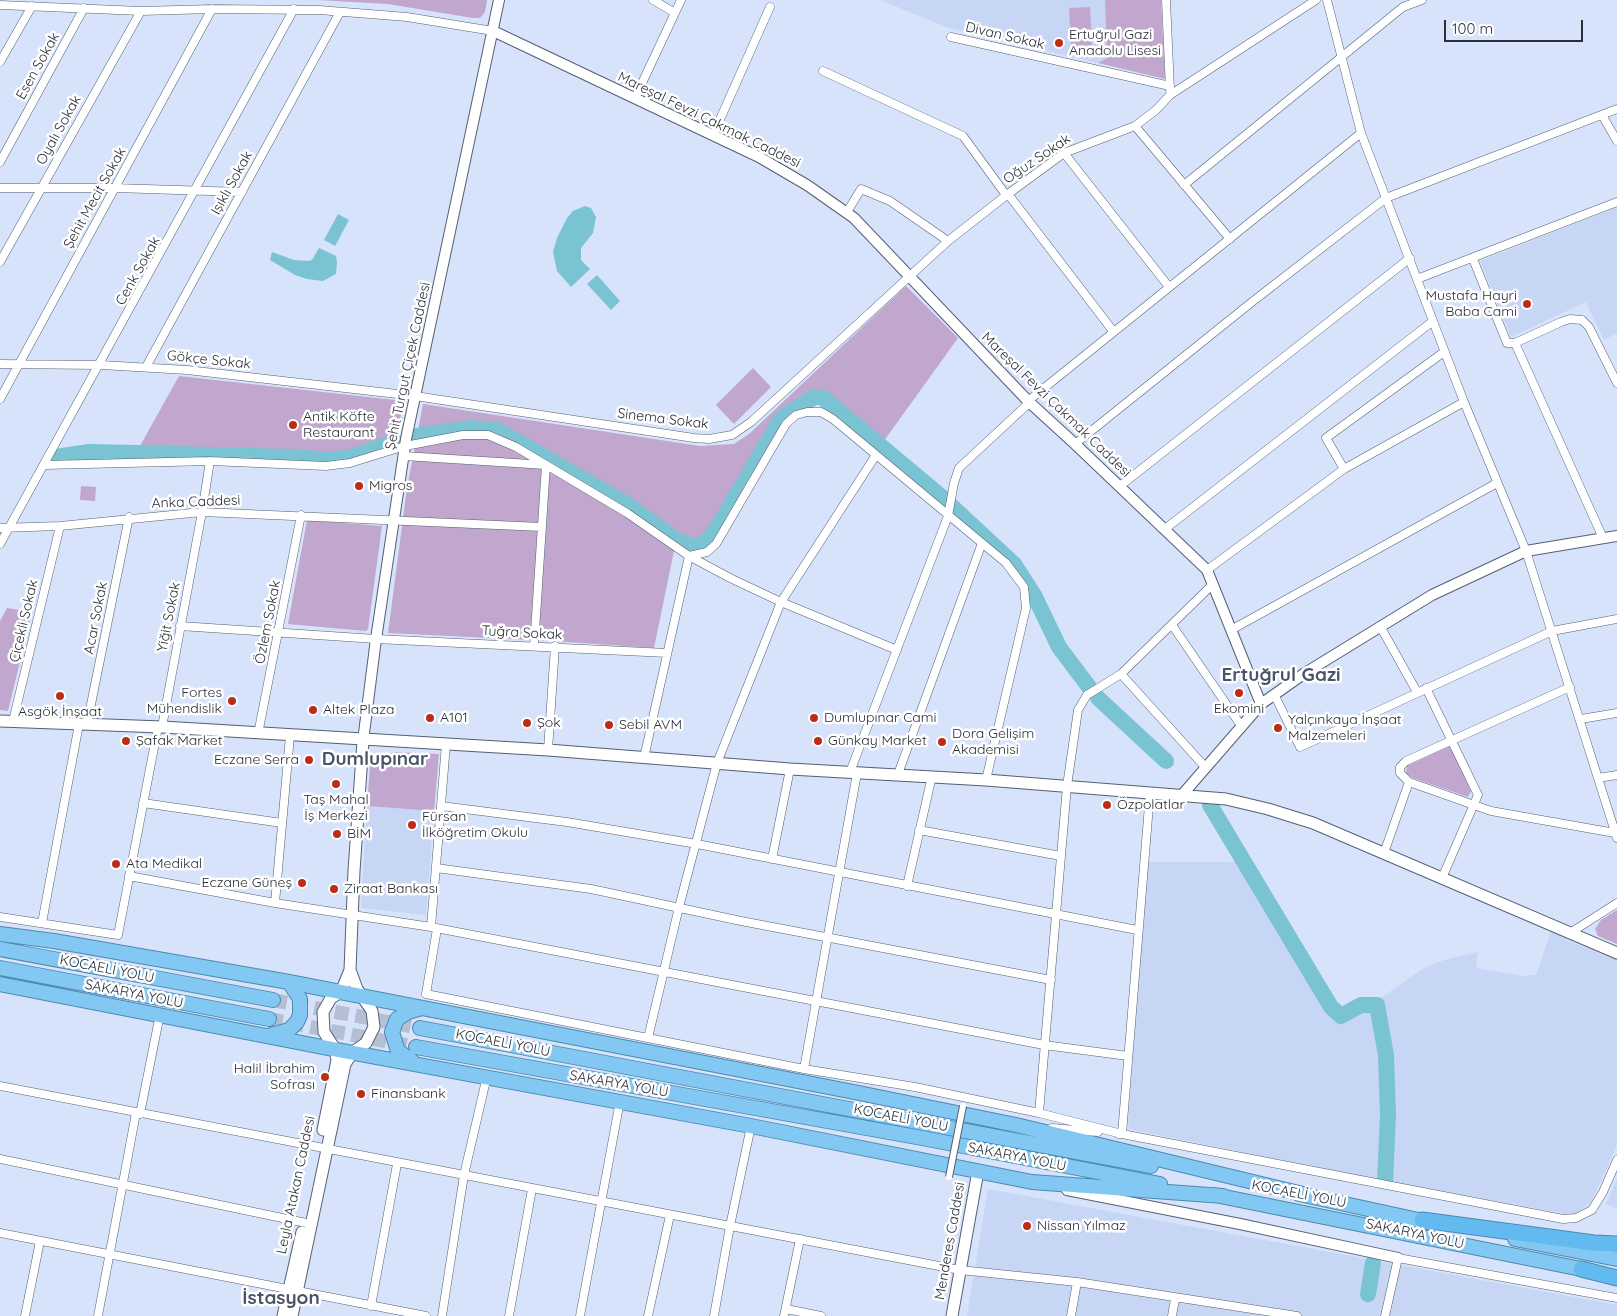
<!DOCTYPE html>
<html>
<head>
<meta charset="utf-8">
<style>
  body { margin:0 }
  #map { position:relative; width:1617px; height:1316px; overflow:hidden; background:#d7e3fb; font-family:Quicksand,sans-serif }
  canvas { display:block }
  .scale { position:absolute; left:1444px; top:20px; width:139px; height:22px; box-sizing:border-box; border:2px solid #2a2e37; border-top:0; padding-left:6px; font-size:15px; line-height:18px; white-space:nowrap; color:#2a2e37; -webkit-text-stroke:4px #fff; paint-order:stroke }
</style>
</head>
<body>
<div id="map">
<canvas width="1617" height="1316"></canvas>
<div class="scale">100 m</div>
</div>
<script>
const g = document.querySelector('canvas').getContext('2d');
g.lineJoin = 'round';
function paint(path, color) { g.fillStyle = color; g.fill(path, 'evenodd'); }
const poly = rows => new Path2D(rows.map(r => 'M' + r).join(''));
function strokePath(path, color, width, dash) { g.strokeStyle = color; g.lineWidth = width; g.lineCap = dash ? 'butt' : 'round'; g.setLineDash(dash || []); g.stroke(path); }
function write(font, color, halo, rows, align = 'center') {
  g.font = font + ' Quicksand,sans-serif'; g.lineWidth = 5; g.setLineDash([]); g.textBaseline = 'middle'; g.strokeStyle = halo; g.fillStyle = color; for (const [text, x, y, turn = 0] of rows) {
    g.save(); g.translate(x, y); g.rotate((+turn || 0) * Math.PI / 180); g.textAlign = isNaN(turn) ? turn : align; if (halo) g.strokeText(text, 0, 0); g.fillText(text, 0, 0); g.restore();
  }
}
const built = poly([
  [880,0,1105,0,1107,58,1098,63,949,28],
  [1617,207,1617,333,1604,340,1586,302,1511,337,1480,261],
  [367,806,434,811,426,915,361,908],
  [1147,862,1240,862,1334,1015,1345,1018,1362,1007,1376,1007,1384,1056,1385,1181,1390,1116,1388,1056,1378,1000,1424,968,1444,960,1478,952,1476,968,1522,976,1536,975,1551,931,1566,937,1566,940,1617,960,1617,1145,1591,1203,1573,1215,1385,1181,1129,1129,1128,1121],
  [1617,1179,1617,1209,1606,1204],
  [988,1189,1617,1305,1617,1316,967,1316]
]);
const green = poly([
  [317,0,487,0,485,12,480,18,473,18,388,4],
  [1105,0,1161,0,1165,79,1098,63,1107,58],
  [1090,7,1092,45,1071,46,1069,8],
  [906,286,958,338,881,445,822,397,814,397,786,414,775,427,718,527,708,540,703,544,691,546,676,541,654,648,552,641,388,633,407,488,423,404,700,446,734,444,749,434],
  [753,368,771,387,734,424,716,405],
  [179,376,404,401,395,442,340,459,136,453],
  [81,486,96,487,95,501,80,500],
  [307,520,382,526,368,629,366,631,288,624],
  [7,608,32,612,8,711,0,710,0,621],
  [1450,746,1471,791,1468,797,1413,778,1406,773,1407,766],
  [396,752,439,754,434,811,367,806,370,766,383,756],
  [1617,910,1617,944,1598,936,1595,929,1601,920]
]);
const water = poly([
  [585,206,591,208,596,217,593,233,581,248,581,260,590,269,571,287,557,271,553,252,557,238,567,218,573,211],
  [338,214,349,220,335,246,324,240],
  [319,248,336,256,337,262,336,274,323,281,307,279,295,275,270,260,272,252,294,260,308,261,312,260],
  [597,275,620,301,611,310,587,284]
]);
const river = poly([
  [417,436,472,428,497,430,628,505,676,540,691,546,697,546,708,540,718,527,781,419,814,397,822,397,944,499,1014,564,1034,595,1059,647,1089,687],
  [56,457,89,452,136,453,291,457,330,460,351,457,395,442],
  [1098,698,1166,761],
  [1210,805,1331,1007,1341,1016,1361,1005,1377,1005,1386,1055,1388,1116,1385,1181],
  [1368,1294,1373,1263]
]);
const trunkTunnel = poly([
  [273,1000,420,1028],
  [269,1019,416,1047]
]);
const minor = poly([
  [653,0,675,13],
  [1166,0,1170,90],
  [1327,0,1361,133,1464,402,1526,551,1617,838],
  [0,5,141,11,212,9,319,10,407,17,493,31],
  [951,37,1170,86],
  [0,62,32,6],
  [823,71,963,136,1006,195],
  [635,98,681,0],
  [1602,115,1617,141],
  [1135,126,1230,239],
  [713,135,770,7],
  [1064,153,1169,287],
  [0,162,84,8],
  [1184,185,1403,7,1422,0],
  [0,188,114,188,242,192],
  [1008,194,1113,331],
  [847,212,861,189,890,201,948,241],
  [1473,259,1507,343,1515,343,1561,322,1570,319,1582,320,1589,327,1617,383],
  [0,262,141,11],
  [1417,279,1617,202],
  [1515,343,1603,538],
  [0,364,101,365,187,370,415,396,694,438,709,439,732,435,751,422,948,241,1008,194,1064,153,1135,126,1156,110,1170,95,1316,0],
  [146,367,340,12],
  [0,399,212,9],
  [1028,401,1361,133],
  [1075,444,1252,302,1386,198,1617,109],
  [404,456,546,465,534,646],
  [45,465,210,461,326,466,350,463,405,446,463,435,488,435,516,447,627,513,689,556,730,578,781,602,897,650],
  [1344,469,1326,438,1444,352],
  [1120,486,1410,258],
  [0,528,60,526,202,512,542,527],
  [1165,529,1433,321],
  [0,544,294,9],
  [689,556,707,552,716,544,786,424,796,415,807,412,821,412,833,419,1006,563,1024,587,1026,608,986,780],
  [1207,570,1344,469,1464,402],
  [1172,625,1242,727],
  [180,626,376,639,667,653],
  [1380,626,1417,692],
  [1231,630,1497,483],
  [1121,674,1206,768],
  [1570,687,1406,761,1400,767,1400,773,1409,782,1491,811,1615,833],
  [1426,688,1478,795,1442,878],
  [1274,694,1300,747,1552,631,1617,619],
  [1581,719,1617,713],
  [13,721,60,526],
  [87,724,129,517],
  [162,727,202,512,210,461],
  [258,734,301,515],
  [548,750,555,646],
  [644,758,689,556],
  [850,772,948,516,954,483,959,468,1029,403],
  [898,774,982,543],
  [1598,778,1617,775],
  [143,803,282,823],
  [441,806,567,822,697,844,1137,930],
  [919,830,1061,856],
  [1384,853,1409,782],
  [772,859,790,769],
  [436,868,591,889,741,921,1051,980],
  [129,876,275,903,431,927,1044,1045,1128,1056],
  [907,886,932,776],
  [275,903,290,736],
  [0,917,118,935,158,727],
  [42,923,79,724],
  [431,927,446,744],
  [437,929,426,994,804,1069,915,1087,1039,1113,1122,1134,1563,1219,1576,1218,1592,1210,1603,1192,1617,1160],
  [1570,933,1617,903],
  [648,1038,679,907,717,763,781,602,876,455],
  [804,1069,857,773],
  [0,1086,960,1270,1077,1282,1297,1316],
  [1039,1113,1067,786,1078,710,1087,695,1121,674,1212,585],
  [140,1114,160,1014],
  [1052,1128,1098,1132],
  [1119,1134,1122,1134,1150,793],
  [0,1159,311,1224],
  [0,1233,426,1316],
  [371,1306,397,1164],
  [786,1309,821,1316],
  [25,1316,40,1241],
  [98,1316,136,1113],
  [442,1316,464,1175,487,1076],
  [509,1316,532,1189],
  [580,1316,620,1101],
  [648,1316,670,1215],
  [714,1316,730,1226,751,1126],
  [784,1316,800,1239],
  [1071,1316,1077,1282],
  [1172,1316,1175,1299],
  [1385,1316,1398,1258,1617,1298]
]);
const tertiary = poly([
  [493,31,759,157,807,185,854,218,1028,401,1075,444,1207,570,1261,704],
  [363,741,376,639,406,439,499,0],
  [1182,795,1261,704,1305,673,1432,595,1526,551,1617,536],
  [1067,1190,1240,1224,1398,1258]
]);
const secondary = poly([
  [0,721,162,727,548,750,790,769,986,780,1226,799,1268,809,1313,823,1617,953],
  [323,1130,337,1060,335,1049,324,1032,323,1012,331,998,341,992,350,970],
  [283,1316,302,1232],
  [292,1316,345,1064,353,1052,366,1043,374,1027,372,1011,357,989,350,970,354,871,363,741],
  [952,1316,978,1171]
]);
const trunk = poly([
  [0,934,54,941,289,982,859,1093,1016,1125,1307,1195],
  [0,949,273,1000],
  [0,968,269,1019],
  [0,984,343,1051,751,1126,1032,1182,1223,1196],
  [420,1028,1151,1166],
  [271,1035,289,1030,297,1022,300,1015,300,999,289,982],
  [416,1047,922,1138,1160,1184],
  [412,1061,398,1051,392,1032,397,1019,408,1012,422,1008],
  [1299,1194,1432,1223],
  [1215,1195,1591,1271],
  [1515,1239,1617,1259]
]);
const motorway = poly([
  [1422,1220,1594,1243,1617,1244],
  [1581,1269,1617,1278]
]);
const pedestrianBridge = poly([
  [949,1177,963,1106]
]);
const markers = [
  [1059,43,5,"#ba2e19"],
  [1527,304,5,"#ba2e19"],
  [293,425,5,"#ba2e19"],
  [359,486,5,"#ba2e19"],
  [1239,693,5,"#ba2e19"],
  [60,696,5,"#ba2e19"],
  [232,701,5,"#ba2e19"],
  [313,710,5,"#ba2e19"],
  [430,718,5,"#ba2e19"],
  [814,718,5,"#ba2e19"],
  [527,723,5,"#ba2e19"],
  [609,725,5,"#ba2e19"],
  [1278,728,5,"#ba2e19"],
  [126,741,5,"#ba2e19"],
  [818,741,5,"#ba2e19"],
  [942,742,5,"#ba2e19"],
  [309,760,5,"#ba2e19"],
  [336,784,5,"#ba2e19"],
  [1107,805,5,"#ba2e19"],
  [412,825,5,"#ba2e19"],
  [337,834,5,"#ba2e19"],
  [116,864,5,"#ba2e19"],
  [302,883,5,"#ba2e19"],
  [334,889,5,"#ba2e19"],
  [325,1077,5,"#ba2e19"],
  [361,1094,5,"#ba2e19"],
  [1027,1226,5,"#ba2e19"]
];
const poiNames = [
  ["Ertuğrul Gazi",1069,35],
  ["Anadolu Lisesi",1069,51],
  ["Mustafa Hayri",1517,296,"right"],
  ["Baba Cami",1517,312,"right"],
  ["Antik Köfte",303,417],
  ["Restaurant",303,433],
  ["Migros",369,486],
  ["Fortes",222,693,"right"],
  ["Mühendislik",222,709,"right"],
  ["Ekomini",1239,709,"center"],
  ["Altek Plaza",323,710],
  ["Asgök İnşaat",60,712,"center"],
  ["A101",440,718],
  ["Dumlupınar Cami",824,718],
  ["Yalçınkaya İnşaat",1288,720],
  ["Malzemeleri",1288,736],
  ["Şok",537,723],
  ["Sebil AVM",619,725],
  ["Dora Gelişim",952,734],
  ["Akademisi",952,750],
  ["Şafak Market",136,741],
  ["Günkay Market",828,741],
  ["Eczane Serra",299,760,"right"],
  ["Taş Mahal",336,800,"center"],
  ["İş Merkezi",336,816,"center"],
  ["Özpolatlar",1117,805],
  ["Fürsan",422,817],
  ["İlköğretim Okulu",422,833],
  ["BİM",347,834],
  ["Ata Medikal",126,864],
  ["Eczane Güneş",292,883,"right"],
  ["Ziraat Bankası",344,889],
  ["Halil İbrahim",315,1069,"right"],
  ["Sofrası",315,1085,"right"],
  ["Finansbank",371,1094],
  ["Nissan Yılmaz",1037,1226]
];
const streetNames = [
  ["Divan Sokak",1005,36,13],
  ["Esen Sokak",38,66,-61],
  ["Mareşal Fevzi Çakmak Caddesi",709,120,26],
  ["Oyalı Sokak",59,130,-61],
  ["Oğuz Sokak",1037,159,-34],
  ["Işıklı Sokak",232,183,-61],
  ["Şehit Mecit Sokak",95,198,-61],
  ["Cenk Sokak",138,271,-61],
  ["Gökçe Sokak",209,360,6],
  ["Şehit Turgut Çiçek Caddesi",408,366,-78],
  ["Mareşal Fevzi Çakmak Caddesi",1056,405,44],
  ["Sinema Sokak",663,419,7],
  ["Anka Caddesi",196,502,-2],
  ["Yiğit Sokak",169,617,-79],
  ["Acar Sokak",96,618,-79],
  ["Çiçekli Sokak",24,621,-77],
  ["Özlem Sokak",268,622,-79],
  ["Tuğra Sokak",522,633,3],
  ["KOCAELİ YOLU",107,969,11],
  ["SAKARYA YOLU",134,994,11],
  ["KOCAELİ YOLU",503,1043,11],
  ["SAKARYA YOLU",619,1084,10],
  ["KOCAELİ YOLU",901,1118,11],
  ["SAKARYA YOLU",1017,1157,11],
  ["Leyla Atakan Caddesi",296,1185,-78],
  ["KOCAELİ YOLU",1299,1194,11],
  ["SAKARYA YOLU",1415,1234,12],
  ["Menderes Caddesi",950,1241,-80]
];
const districtNames = [
  ["Ertuğrul Gazi",1281,675],
  ["Dumlupınar",375,759],
  ["İstasyon",281,1298]
];
paint(built, '#c7d6f4');
paint(green, '#c1a6ce');
paint(water, '#79c3d2');
strokePath(river, '#79c3d2', 16);
strokePath(trunkTunnel, '#b4bfd4', 14, [14, 7]);
strokePath(minor, '#555f73', 9);
strokePath(tertiary, '#555f73', 12);
strokePath(secondary, '#555f73', 13);
strokePath(trunk, '#4e89af', 16);
strokePath(motorway, '#4e89af', 17);
strokePath(minor, '#fff', 8);
strokePath(tertiary, '#fff', 10);
strokePath(secondary, '#fff', 11);
strokePath(trunk, '#82c8f3', 14);
strokePath(motorway, '#62baf0', 15);
strokePath(pedestrianBridge, '#555f73', 8, []);
strokePath(pedestrianBridge, '#fff', 6);
for (const [x, y, r, color] of markers) { const dot = new Path2D(); dot.arc(x, y, r, 0, 2 * Math.PI); g.fillStyle = color; g.fill(dot); strokePath(dot, '#fff', 2); }
write('14px', '#2a2e37', '#fff', poiNames, 'left');
write('14px', '#2a2e37', '#fff', streetNames);
write('bold 19px', '#4a5468', '#fff', districtNames);
</script>
</body>
</html>
